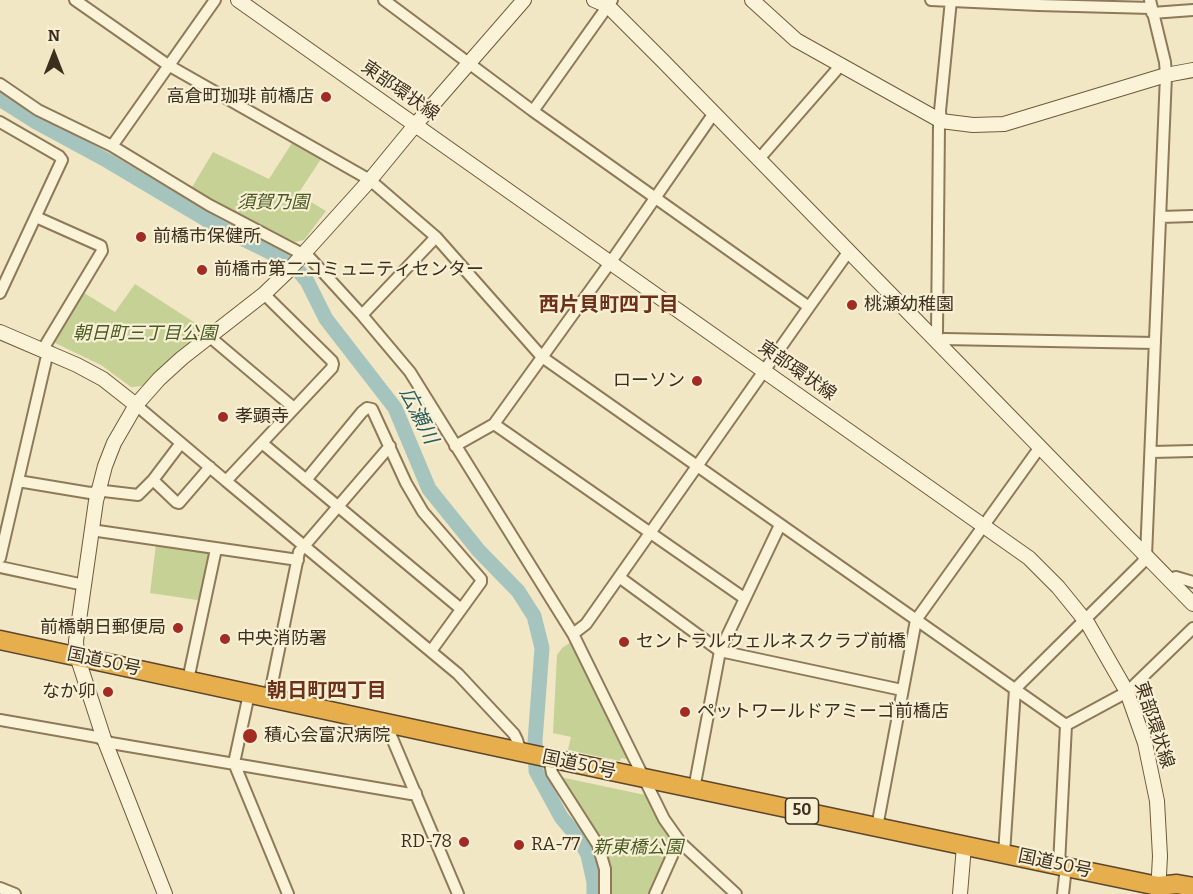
<!DOCTYPE html>
<html>
<head>
<meta charset="utf-8">
<style>
  body { margin:0 }
  #map { position:relative; width:1193px; height:894px; overflow:hidden; background:#f2e7c4; font-family:Bitter,serif }
  canvas { display:block }
  .north { position:absolute; left:24px; top:24px; width:60px; height:60px; -webkit-text-stroke:4px #f8f0d4; paint-order:stroke; rotate:0deg; font-size:16px; font-weight:700; line-height:24px; text-align:center; color:#3d2f1e }
  .north::after { content:''; display:block; margin:auto; width:21px; height:27px; background:#3d2f1e; clip-path:polygon(50% 0,100% 100%,50% 72%,0 100%) }
</style>
</head>
<body>
<div id="map">
<canvas width="1193" height="894"></canvas>
<div class="north">N</div>
</div>
<script>
const g = document.querySelector('canvas').getContext('2d');
g.lineJoin = 'round';
function paint(path, color) { g.fillStyle = color; g.fill(path, 'evenodd'); }
const poly = rows => new Path2D(rows.map(r => 'M' + r).join(''));
function strokePath(path, color, width, dash) { g.strokeStyle = color; g.lineWidth = width; g.lineCap = dash ? 'butt' : 'round'; g.setLineDash(dash || []); g.stroke(path); }
function write(font, color, halo, rows, align = 'center') {
  g.font = font + ' Bitter,"Noto Sans JP",serif'; g.lineWidth = 4.5; g.setLineDash([]); g.textBaseline = 'middle'; g.strokeStyle = halo; g.fillStyle = color; for (const [text, x, y, turn = 0] of rows) {
    g.save(); g.translate(x, y); g.rotate((+turn || 0) * Math.PI / 180); g.textAlign = isNaN(turn) ? turn : align; if (halo) g.strokeText(text, 0, 0); g.fillText(text, 0, 0); g.restore();
  }
}
const green = poly([
  [292,143,321,159,298,194,326,211,304,240,295,242,191,189,213,152,269,179],
  [135,284,206,330,160,368,143,386,131,387,101,365,51,341,81,291,115,312],
  [156,544,207,552,211,555,203,598,197,600,150,593],
  [571,642,573,643,630,760,621,758,620,761,568,750,571,737,553,733,557,655,562,648],
  [560,777,645,795,662,825,675,842,653,894,608,894,610,873]
]);
const river = poly([
  [0,99,36,122,108,161,219,227,278,256,296,268,307,281,326,319,395,408,429,489,479,551,518,591,534,616,542,648,535,741,536,771,561,817,580,840,588,855,594,882,594,894]
]);
const street = poly([
  [75,0,168,65,370,180,436,237,542,357,1066,725],
  [384,0,533,111,809,307,849,251],
  [931,0,1038,5,1151,8],
  [1152,13,1193,10],
  [0,84,38,110,112,146,209,205,310,258,362,315,410,372,573,634,664,819,681,843,736,894],
  [533,111,612,0],
  [0,122,59,156,62,160,0,293],
  [112,146,215,0],
  [759,159,840,66],
  [36,217,101,246,102,251,43,349],
  [1160,217,1193,216],
  [362,315,436,237],
  [210,337,294,408],
  [933,338,937,333,939,125,941,121,940,111,951,0],
  [938,343,944,339,1155,343],
  [136,405,226,481,332,368,333,364,332,361,264,294],
  [494,424,744,598],
  [262,443,461,609],
  [455,446,494,424,617,253,714,113],
  [1152,452,1193,451],
  [153,480,176,502,179,503,210,467],
  [306,480,362,412,367,408,372,409,406,483,423,512,481,579,481,582,431,651],
  [18,481,90,493,104,491,138,495,153,480,181,443],
  [226,481,458,674,514,734,517,740,521,752],
  [91,530,298,560],
  [0,558,46,360,50,352],
  [0,567,84,585],
  [619,577,720,651,902,690],
  [1170,579,1176,577,1193,582],
  [573,634,586,624,809,307],
  [188,680,216,549],
  [249,694,234,763,288,894],
  [269,698,299,552,390,446],
  [0,720,97,737,111,743,411,794,416,793],
  [386,724,458,894],
  [549,758,552,773,598,845,605,869,605,894],
  [694,789,720,651,780,525],
  [877,827,916,620,1040,447],
  [1004,854,1015,689,1142,563,1146,556,1166,75,1165,62,1150,0],
  [1059,865,1066,725,1127,692,1193,628],
  [0,888,15,894],
  [655,894,676,847,681,843],
  [1063,894,1066,867]
]);
const secondary = poly([
  [238,0,1029,558,1058,587,1088,624,1127,692,1145,743,1157,801,1160,856,1158,894],
  [594,0,608,6,664,62,1193,604],
  [752,0,796,40,941,121,973,125,1004,124,1166,75,1193,70],
  [0,332,77,365,103,379,136,405],
  [165,894,104,739,77,656,76,641,96,501,105,466,114,443,136,405,159,379,182,358,264,294,288,271,370,180,416,124,524,0],
  [960,894,964,846]
]);
const highway = poly([
  [0,640,521,752,1066,867,1158,886,1177,884,1193,887]
]);
const markers = [
  [326,97,6,"#a22b23"],
  [141,237,6,"#a22b23"],
  [202,270,6,"#a22b23"],
  [852,305,6,"#a22b23"],
  [697,381,6,"#a22b23"],
  [223,417,6,"#a22b23"],
  [178,628,6,"#a22b23"],
  [225,639,6,"#a22b23"],
  [624,642,6,"#a22b23"],
  [108,692,6,"#a22b23"],
  [685,712,6,"#a22b23"],
  [250,736,8,"#a22b23"],
  [464,842,6,"#a22b23"],
  [519,845,6,"#a22b23"]
];
const shields = [
  [802,811,33]
];
const shieldNames = [
  ["50",802,811]
];
const streetNames = [
  ["東部環状線",400,91,35],
  ["東部環状線",797,371,35],
  ["国道50号",104,662,12],
  ["東部環状線",1154,725,72],
  ["国道50号",579,765,12],
  ["国道50号",1055,864,12]
];
const poiNames = [
  ["高倉町珈琲 前橋店",314,97,"right"],
  ["前橋市保健所",153,237],
  ["前橋市第二コミュニティセンター",214,270],
  ["桃瀬幼稚園",864,305],
  ["ローソン",685,381,"right"],
  ["孝顕寺",235,417],
  ["前橋朝日郵便局",166,628,"right"],
  ["中央消防署",237,639],
  ["セントラルウェルネスクラブ前橋",636,642],
  ["なか卯",96,692,"right"],
  ["ペットワールドアミーゴ前橋店",697,712],
  ["積心会富沢病院",264,736],
  ["RD-78",452,842,"right"],
  ["RA-77",531,845]
];
const parkNames = [
  ["須賀乃園",273,203],
  ["朝日町三丁目公園",145,334],
  ["新東橋公園",638,848]
];
const neighbourhoodNames = [
  ["西片貝町四丁目",609,305],
  ["朝日町四丁目",327,691]
];
const waterNames = [
  ["広瀬川",418,416,63]
];
paint(green, '#c6d196');
strokePath(river, '#a6c4be', 15);
strokePath(street, '#8e7958', 14);
strokePath(secondary, '#70593b', 16);
strokePath(highway, '#5c462d', 21);
strokePath(street, '#fbf3d8', 10);
strokePath(secondary, '#fbf3d8', 14);
strokePath(highway, '#e7ae4e', 18);
for (const [x, y, r, color] of markers) { const dot = new Path2D(); dot.arc(x, y, r, 0, 2 * Math.PI); g.fillStyle = color; g.fill(dot); strokePath(dot, '#f8f0d4', 2); }
for (const [x, y, w] of shields) { const box = new Path2D(); box.roundRect(x - w / 2, y - 13, w, 26, 4.5); g.fillStyle = '#f8f0d4'; g.fill(box); strokePath(box, '#3d2f1e', 1.5); }
write('bold 16px', '#3d2f1e', null, shieldNames);
write('18px', '#3d2f1e', '#f8f0d4', streetNames);
write('18px', '#3d2f1e', '#f8f0d4', poiNames, 'left');
write('italic 18px', '#495b22', '#f8f0d4', parkNames);
write('bold 20px', '#6d3019', '#f8f0d4', neighbourhoodNames);
write('italic 20px', '#2c5e5e', '#f8f0d4', waterNames);
</script>
</body>
</html>
